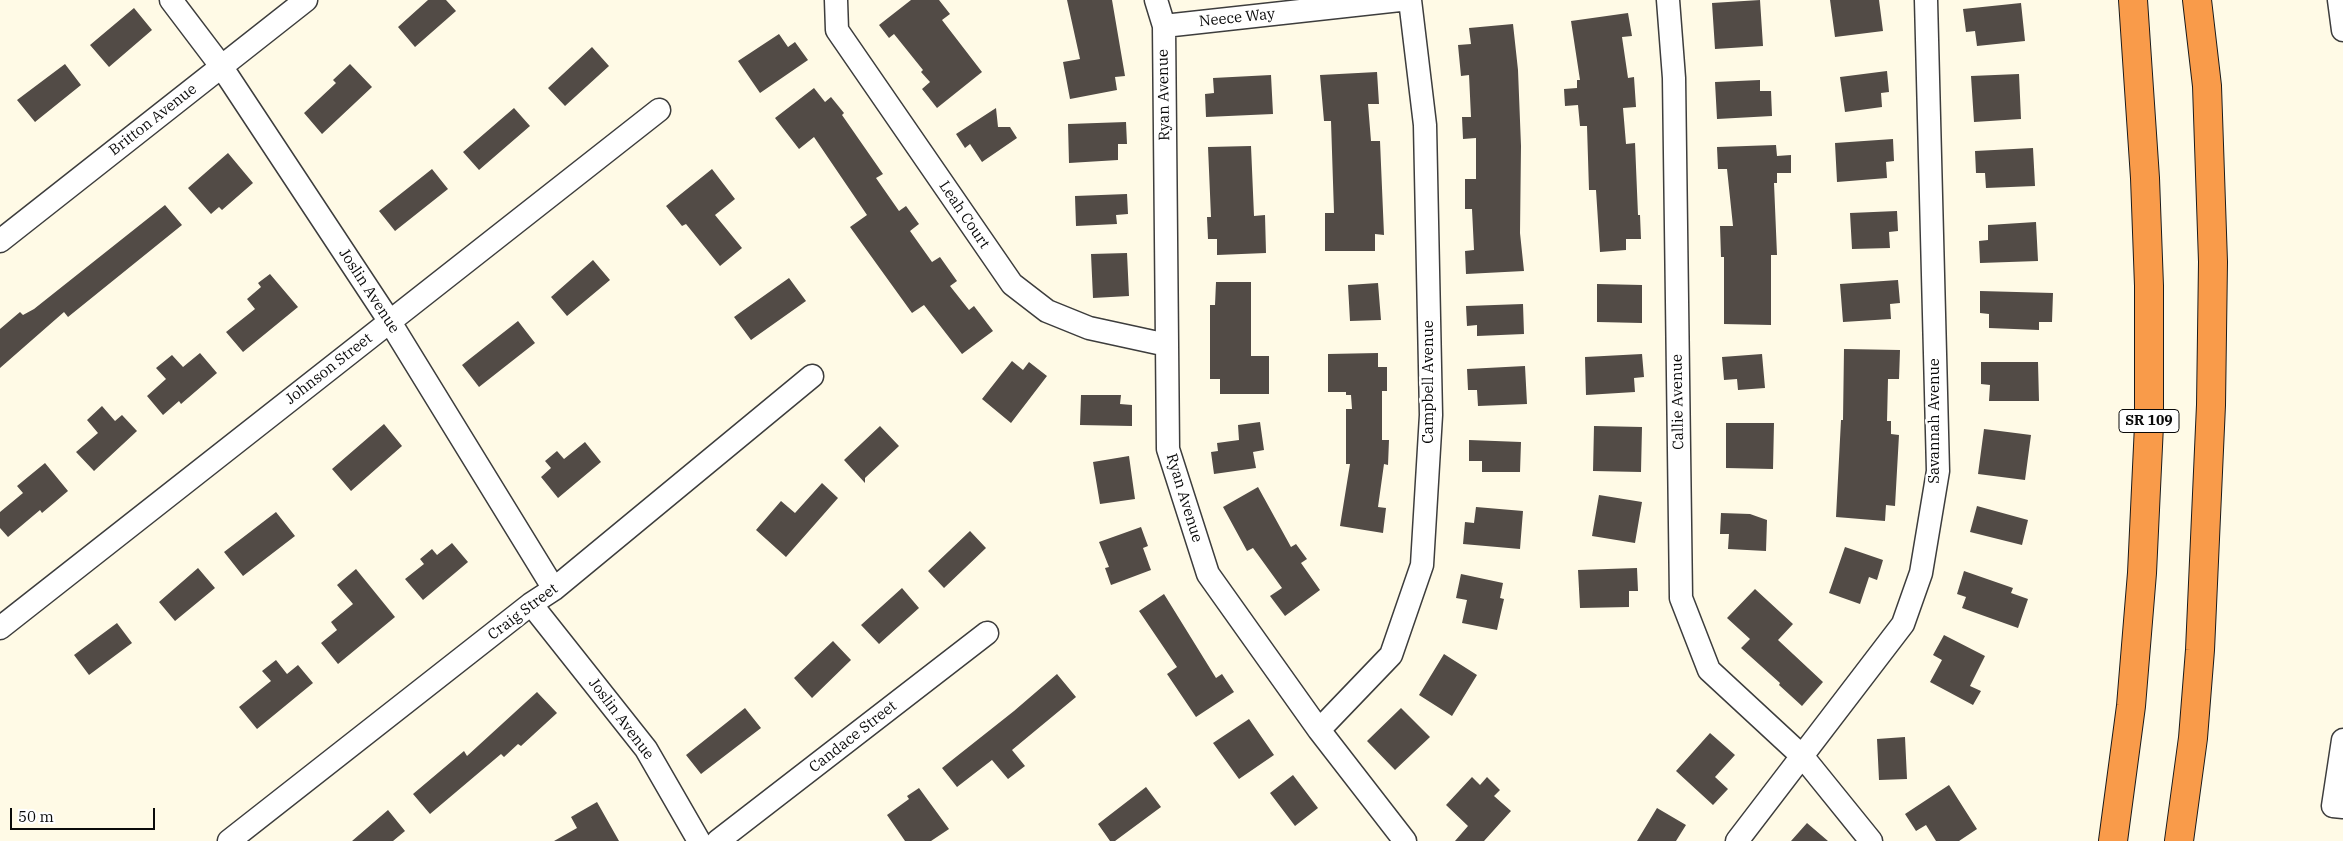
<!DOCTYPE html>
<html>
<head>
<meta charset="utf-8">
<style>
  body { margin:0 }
  #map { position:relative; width:2343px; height:841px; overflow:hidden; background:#fffae6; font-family:"IBM Plex Serif",serif }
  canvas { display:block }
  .scale { position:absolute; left:10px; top:808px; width:145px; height:22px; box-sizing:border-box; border:2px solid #0a0a0a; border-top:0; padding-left:6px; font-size:15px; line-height:18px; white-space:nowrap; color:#0a0a0a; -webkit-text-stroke:4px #fff; paint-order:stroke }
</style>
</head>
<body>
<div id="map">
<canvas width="2343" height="841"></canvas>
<div class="scale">50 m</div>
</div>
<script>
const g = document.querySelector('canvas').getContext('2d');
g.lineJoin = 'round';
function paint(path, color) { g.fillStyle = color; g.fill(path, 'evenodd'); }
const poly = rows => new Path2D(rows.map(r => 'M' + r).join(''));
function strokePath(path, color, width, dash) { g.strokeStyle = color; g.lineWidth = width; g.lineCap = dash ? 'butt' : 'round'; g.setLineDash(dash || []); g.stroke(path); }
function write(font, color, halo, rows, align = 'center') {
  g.font = font + ' "IBM Plex Serif",serif'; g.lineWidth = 5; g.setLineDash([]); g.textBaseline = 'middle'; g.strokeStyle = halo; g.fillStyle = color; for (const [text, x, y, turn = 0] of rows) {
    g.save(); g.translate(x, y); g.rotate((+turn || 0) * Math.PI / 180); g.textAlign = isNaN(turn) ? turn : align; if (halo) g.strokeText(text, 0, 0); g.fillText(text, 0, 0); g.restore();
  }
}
const building = poly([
  [428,0,446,0,456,11,415,47,398,27],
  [911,0,939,0,950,14,942,20,982,72,937,108,922,89,930,82,921,72,923,70,894,34,889,38,879,25],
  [1067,0,1112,0,1125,76,1115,77,1117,90,1070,99,1063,62,1080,59],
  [1760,0,1763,46,1715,49,1712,3],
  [1830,0,1879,0,1883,31,1835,37],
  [2021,3,2025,41,1977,46,1975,31,1966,32,1963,9],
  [134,8,152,30,109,67,90,45],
  [1628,13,1632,36,1622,37,1628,78,1634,77,1636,107,1623,108,1626,144,1635,143,1638,215,1640,215,1641,239,1626,239,1626,250,1600,252,1596,190,1589,190,1587,126,1580,126,1578,105,1565,106,1564,89,1577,88,1577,80,1580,80,1571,21],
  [1513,24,1518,70,1521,146,1520,233,1524,271,1466,274,1465,251,1474,250,1472,209,1465,209,1465,179,1476,179,1476,138,1463,139,1462,117,1471,117,1469,75,1461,76,1458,45,1471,44,1469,28],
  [779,34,788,47,795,42,808,60,760,93,738,61],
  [592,47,609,66,565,106,548,88],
  [65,64,81,85,35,122,17,100],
  [350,64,372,87,322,134,304,113,336,83,333,80],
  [1887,71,1889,92,1881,93,1882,107,1845,112,1840,77],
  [1377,72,1379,104,1368,104,1371,141,1380,141,1384,235,1375,234,1375,251,1325,251,1325,213,1334,213,1331,121,1324,121,1320,75],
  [2019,74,2021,119,1974,122,1971,76],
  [1271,75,1273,114,1206,117,1205,94,1214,93,1213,78],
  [1760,80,1760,91,1771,91,1772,116,1717,119,1715,82],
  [814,88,825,102,831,97,844,113,842,115,883,174,876,178,899,211,906,206,919,224,910,231,932,262,940,257,957,281,950,286,969,310,974,306,993,331,962,354,924,305,912,313,850,227,867,215,814,137,799,149,775,118],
  [514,108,530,126,479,170,463,152],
  [996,108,998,127,1010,127,1017,138,982,162,970,144,965,148,956,134],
  [1126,122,1127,144,1118,144,1118,160,1069,163,1068,124],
  [1893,139,1894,161,1886,162,1887,178,1837,182,1835,143],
  [1776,145,1777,156,1791,155,1791,173,1777,173,1777,183,1774,183,1777,255,1771,255,1771,325,1724,324,1724,257,1721,257,1720,226,1733,226,1727,169,1718,169,1717,147],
  [1251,146,1254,216,1265,215,1266,253,1217,255,1217,239,1208,239,1207,217,1211,217,1208,147],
  [2033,148,2035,186,1986,188,1985,173,1976,173,1975,151],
  [228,153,253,183,222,210,219,207,211,214,188,188],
  [432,169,448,189,395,231,379,211],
  [712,169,735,199,715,215,742,248,720,266,686,224,682,226,666,206],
  [1127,194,1128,214,1116,215,1117,224,1076,226,1075,196],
  [165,205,182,225,68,317,64,312,0,368,0,329,20,312,23,315,34,309],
  [1897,211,1898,231,1889,232,1890,248,1852,249,1850,213],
  [2036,222,2038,261,1980,263,1979,241,1988,240,1988,225],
  [1127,253,1129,296,1093,298,1091,254],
  [593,260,610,280,567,316,551,297],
  [270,274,298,307,243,352,226,332,255,309,247,299,261,287,258,283],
  [789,278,806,301,751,340,734,317],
  [1898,280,1900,303,1890,304,1891,319,1843,322,1840,284],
  [1216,282,1251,282,1251,356,1269,356,1269,394,1220,394,1220,379,1210,379,1210,305,1215,305],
  [1378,283,1381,320,1350,321,1348,285],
  [1597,284,1642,285,1642,323,1597,322],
  [1980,291,2053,293,2052,322,2039,322,2039,330,1989,328,1989,314,1980,313],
  [1523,304,1524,334,1477,336,1477,325,1467,326,1466,306],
  [518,321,535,343,479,387,462,365],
  [1844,349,1900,350,1899,379,1888,379,1887,421,1891,421,1891,434,1899,435,1895,506,1886,505,1885,521,1836,517,1841,420,1843,420],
  [200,353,217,373,181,404,179,401,163,415,147,396,166,379,156,368,172,355,183,367],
  [1378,353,1378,367,1387,367,1387,391,1382,391,1382,440,1389,440,1388,465,1384,464,1378,507,1386,508,1383,533,1340,526,1350,464,1346,464,1346,409,1352,409,1351,395,1346,395,1346,392,1328,392,1328,354],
  [1642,354,1644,377,1634,378,1635,392,1586,395,1585,357],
  [1762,354,1765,388,1738,390,1737,379,1724,380,1722,357],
  [1012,361,1023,370,1029,362,1047,376,1011,423,982,399],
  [1981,362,2038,362,2039,401,1989,401,1990,385,1981,384],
  [1525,366,1527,404,1478,406,1477,390,1468,390,1467,369],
  [1081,395,1121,395,1120,404,1132,405,1132,426,1080,425],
  [102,406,115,421,122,415,137,431,94,471,76,452,98,433,87,420],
  [1260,422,1264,450,1253,452,1256,468,1214,474,1211,452,1218,451,1217,443,1239,440,1238,425],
  [1726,423,1774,423,1773,469,1726,468],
  [384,424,402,446,351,491,332,469],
  [880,426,899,446,865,478,865,483,844,460],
  [1594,426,1642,427,1641,472,1593,471],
  [1984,429,2031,435,2025,480,1978,474],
  [1469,440,1521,442,1520,472,1482,472,1482,461,1469,461],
  [585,442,601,462,558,498,541,477,551,468,545,461,557,451,564,459],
  [1129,456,1135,499,1100,504,1093,462],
  [45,463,68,491,42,513,40,510,8,537,0,528,0,512,23,493,17,486],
  [822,483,838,498,786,557,756,530,781,501,795,513],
  [1258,487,1291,547,1296,544,1307,559,1301,563,1320,590,1285,616,1270,596,1282,588,1253,548,1247,551,1223,507],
  [1599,495,1642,502,1635,543,1592,536],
  [1977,506,2028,520,2022,545,1970,532],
  [1476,507,1523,511,1520,549,1463,544,1465,522,1474,523],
  [276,512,295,536,243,576,224,552],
  [1721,513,1750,514,1767,520,1766,551,1728,549,1729,534,1720,534],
  [1141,527,1148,546,1143,548,1151,570,1111,585,1105,568,1109,567,1099,542],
  [970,531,986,548,944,588,928,571],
  [452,543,468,562,423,600,405,579,424,564,420,559,432,549,437,555],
  [1845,547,1883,560,1877,580,1869,577,1860,604,1829,593],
  [198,568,215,588,175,621,159,602],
  [1637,568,1638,591,1629,591,1629,607,1580,608,1578,570],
  [356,569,395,617,338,664,321,643,337,630,331,622,353,604,337,585],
  [1964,571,2013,588,2011,593,2028,599,2018,628,1962,608,1966,597,1957,594],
  [1461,574,1503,583,1500,598,1504,599,1497,630,1462,623,1467,600,1456,598],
  [902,588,919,608,879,644,861,625],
  [1755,589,1793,624,1778,640,1823,682,1802,706,1779,685,1780,683,1741,648,1750,639,1727,618],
  [1164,594,1216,678,1222,674,1234,692,1196,717,1167,674,1177,667,1139,611],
  [117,623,132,643,89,675,74,655],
  [1944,635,1985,656,1970,686,1981,691,1973,705,1930,682,1942,660,1933,655],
  [833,641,851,660,812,698,794,678],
  [1444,654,1477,675,1452,716,1419,695],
  [276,660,287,674,298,665,313,683,257,729,239,707,271,681,262,671],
  [1057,674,1076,697,1012,750,1025,766,1008,779,992,760,957,787,942,768,1014,711],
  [537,692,557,713,521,746,518,744,504,757,501,754,430,814,413,794,464,751,467,756],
  [745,708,761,728,701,774,686,755],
  [1401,708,1430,737,1395,770,1367,741],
  [1249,719,1274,755,1239,779,1213,743],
  [1710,733,1735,755,1715,777,1728,789,1713,805,1676,771],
  [1905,737,1907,779,1879,780,1877,739],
  [1293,775,1318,808,1295,826,1270,793],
  [1472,777,1480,785,1487,777,1500,790,1494,796,1511,811,1484,841,1455,841,1468,826,1446,805],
  [1949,785,1977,829,1959,841,1936,841,1926,825,1916,831,1905,814],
  [1146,787,1161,807,1115,841,1110,841,1098,824],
  [919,788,949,829,931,841,905,841,887,815,909,799,907,796],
  [597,802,619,841,554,841,577,828,571,817],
  [1657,808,1686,825,1676,841,1637,841],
  [388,810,405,831,393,841,352,841],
  [1807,823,1828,841,1791,841]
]);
const minor = poly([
  [171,0,221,66,390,322,554,589],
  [836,0,837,30,1012,284,1047,311,1089,328,1167,345],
  [1156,0,1164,26,1168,449,1208,574,1319,730,1405,841],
  [1668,0,1674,78,1681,598,1709,670,1803,757,1871,841],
  [2339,0,2343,30],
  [1164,26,1400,0],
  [0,241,306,0],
  [531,604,646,749,699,841],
  [0,628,659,110],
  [1319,730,1391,655,1422,565,1431,415,1425,125,1410,0],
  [2343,740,2333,806,2343,807],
  [229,841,531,604,554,589,812,376],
  [718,841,987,633],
  [1737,841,1903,624,1921,573,1938,471,1926,0]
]);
const highway = poly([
  [2113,841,2131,706,2142,573,2149,425,2149,286,2145,178,2133,0],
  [2179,841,2193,738,2200,650,2211,405,2213,262,2207,86,2197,0]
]);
const shields = [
  [2149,421,60]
];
const shieldNames = [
  ["SR 109",2149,421]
];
const streetNames = [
  ["Neece Way",1237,18,-6],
  ["Ryan Avenue",1164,95,-91],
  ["Britton Avenue",153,120,-38],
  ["Leah Court",964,215,56],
  ["Joslin Avenue",369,291,57],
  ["Johnson Street",329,369,-38],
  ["Campbell Avenue",1429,382,-90],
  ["Callie Avenue",1678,402,-91],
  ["Savannah Avenue",1935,421,-90],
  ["Ryan Avenue",1184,498,73],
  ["Craig Street",523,612,-37],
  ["Joslin Avenue",621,719,53],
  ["Candace Street",853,737,-38]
];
paint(building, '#524b46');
strokePath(minor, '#3d3d3d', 25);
strokePath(highway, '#1b1b1b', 30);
strokePath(minor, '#fff', 22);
strokePath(highway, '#f99b4a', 28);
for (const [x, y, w] of shields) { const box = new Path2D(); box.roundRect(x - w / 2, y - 11.5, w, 23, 4); g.fillStyle = '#fff'; g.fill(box); strokePath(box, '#0a0a0a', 1); }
write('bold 14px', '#0a0a0a', null, shieldNames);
write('15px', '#0a0a0a', '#fff', streetNames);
</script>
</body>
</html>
